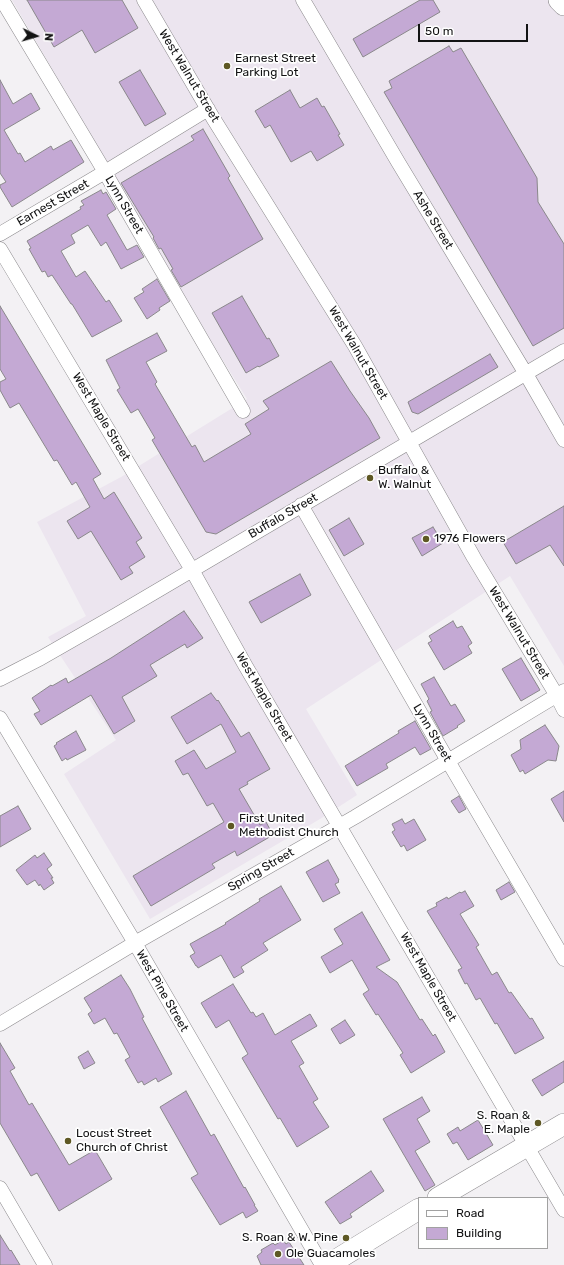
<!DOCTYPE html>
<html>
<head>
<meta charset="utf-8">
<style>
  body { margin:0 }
  #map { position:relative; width:564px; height:1265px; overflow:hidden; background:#f3f1f4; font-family:Rubik,sans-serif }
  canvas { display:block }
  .legend { position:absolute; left:418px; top:1197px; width:130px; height:52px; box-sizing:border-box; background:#fff; border:1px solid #a1a1a1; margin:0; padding:5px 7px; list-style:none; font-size:12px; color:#131314 }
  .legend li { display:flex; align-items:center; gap:8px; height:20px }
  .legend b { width:20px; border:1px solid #a1a1a1 }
  .north { position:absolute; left:16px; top:16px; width:40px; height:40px; -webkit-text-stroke:3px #fff; paint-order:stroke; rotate:95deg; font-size:11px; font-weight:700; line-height:16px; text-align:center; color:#131314 }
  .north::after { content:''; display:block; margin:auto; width:14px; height:18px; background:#131314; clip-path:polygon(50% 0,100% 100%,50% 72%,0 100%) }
  .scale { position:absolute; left:418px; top:24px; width:110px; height:18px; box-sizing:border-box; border:2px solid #131314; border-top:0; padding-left:5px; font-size:12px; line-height:14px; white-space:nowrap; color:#131314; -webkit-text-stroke:3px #fff; paint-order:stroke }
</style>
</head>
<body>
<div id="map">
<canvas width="564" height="1265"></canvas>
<ul class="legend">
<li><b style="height:5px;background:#fff"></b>Road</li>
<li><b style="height:11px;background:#c4a9d4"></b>Building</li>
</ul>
<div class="north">N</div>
<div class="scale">50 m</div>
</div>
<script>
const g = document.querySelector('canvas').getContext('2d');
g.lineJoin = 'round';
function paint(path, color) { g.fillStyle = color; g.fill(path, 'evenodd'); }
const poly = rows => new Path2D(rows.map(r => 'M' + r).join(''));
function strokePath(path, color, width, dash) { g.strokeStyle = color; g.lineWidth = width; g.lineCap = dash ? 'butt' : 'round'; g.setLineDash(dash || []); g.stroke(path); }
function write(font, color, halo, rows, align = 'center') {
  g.font = font + ' Rubik,sans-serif'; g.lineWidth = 3.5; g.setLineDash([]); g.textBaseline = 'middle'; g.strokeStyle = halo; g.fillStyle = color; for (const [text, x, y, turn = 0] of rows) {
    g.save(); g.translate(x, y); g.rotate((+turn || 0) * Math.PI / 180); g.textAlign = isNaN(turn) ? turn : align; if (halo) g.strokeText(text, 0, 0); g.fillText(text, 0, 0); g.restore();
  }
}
const built = poly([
  [12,0,564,0,564,666,510,576,306,709,357,795,320,819,150,919,64,774,116,740,48,637,86,616,37,522,121,477,247,399,214,346]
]);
const building = poly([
  [27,0,122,0,138,28,95,53,82,30,54,47,27,0],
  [420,0,433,0,440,12,363,57,353,39,420,0],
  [449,46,453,52,461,48,537,178,538,202,564,244,564,328,533,346,384,92,392,88,389,81,449,46],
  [140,70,166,114,145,126,119,82,140,70],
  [0,80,13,104,31,93,40,109,4,130,18,154,20,153,25,162,51,146,53,150,71,140,84,162,12,207,0,187,0,185,6,182,0,173,0,80],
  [290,90,300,108,317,98,322,107,324,106,340,134,338,135,344,145,317,161,311,151,291,162,270,125,265,128,255,111,290,90],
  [203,129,230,176,228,178,263,239,181,287,171,270,173,269,161,248,159,249,153,238,154,237,121,183,194,140,191,136,203,129],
  [101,190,103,194,106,192,116,209,107,215,127,250,137,245,144,257,121,269,106,242,101,246,88,225,71,235,75,243,61,251,76,277,85,271,106,302,109,300,122,321,92,337,72,304,71,304,52,275,48,277,45,271,42,272,29,249,31,248,27,241,81,209,80,207,84,205,81,201,101,190],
  [157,279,170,301,159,308,160,310,147,319,134,298,144,292,142,289,157,279],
  [242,296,267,339,269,338,279,356,259,367,258,366,246,373,212,313,242,296],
  [0,306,101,474,93,479,104,499,114,492,142,538,136,542,145,557,129,567,133,573,121,580,91,531,78,539,67,521,90,507,76,482,72,485,57,460,54,461,19,403,10,408,0,390,0,382,6,379,0,369,0,306],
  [157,333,167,351,146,362,157,382,155,384,192,447,195,445,204,462,251,434,245,424,269,409,263,401,331,361,350,391,369,418,380,438,216,534,206,532,152,440,155,438,138,409,131,413,117,390,120,388,106,360,157,333],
  [490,354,498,367,418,414,412,412,408,402,490,354],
  [564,506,564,566,550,545,516,564,503,542,564,506],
  [349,518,364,544,344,556,329,530,349,518],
  [433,527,443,543,422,556,412,538,433,527],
  [300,574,311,595,261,623,249,602,300,574],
  [184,611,203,638,187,648,185,644,150,665,157,676,122,697,135,721,114,734,91,695,41,725,34,714,40,711,32,698,51,685,52,686,66,678,68,683,111,658,184,611],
  [453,621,457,628,462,626,472,643,468,646,472,653,444,670,428,643,432,641,429,636,453,621],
  [521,658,540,690,521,701,502,669,521,658],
  [434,677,451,706,455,704,465,721,457,726,458,727,443,736,430,712,432,711,427,701,429,699,421,684,434,677],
  [211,693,217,701,218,700,241,737,249,732,270,769,247,782,248,784,239,789,260,825,266,822,273,835,237,856,235,851,212,864,215,868,151,906,133,876,224,822,213,803,207,806,188,773,183,775,175,761,194,750,206,769,236,752,221,724,187,744,171,717,211,693],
  [415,721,431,749,420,755,415,747,386,764,388,768,357,786,345,766,399,733,398,731,415,721],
  [545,725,559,746,556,761,548,760,525,774,523,770,520,772,511,755,521,749,520,740,545,725],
  [76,731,86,750,67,760,66,758,62,761,54,746,57,744,56,743,76,731],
  [564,791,564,822,551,799,564,791],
  [459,796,466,809,459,813,451,801,459,796],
  [18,806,31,829,0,847,0,816,18,806],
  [402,819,405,824,414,819,426,840,407,851,404,845,401,847,392,832,395,830,392,824,402,819],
  [44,853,52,865,47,869,53,878,51,878,54,883,44,890,40,884,39,886,35,880,27,885,16,870,35,855,37,858,44,853],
  [328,860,339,880,338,881,339,882,335,884,340,893,323,902,306,872,328,860],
  [509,882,515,892,501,900,496,890,509,882],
  [281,886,301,920,263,943,268,950,241,967,244,972,234,978,221,955,198,968,197,966,196,966,190,956,195,953,190,944,226,924,225,923,260,901,259,899,281,886],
  [465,891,474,906,460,914,479,945,476,947,492,975,497,972,509,993,511,992,530,1019,532,1018,544,1038,515,1054,497,1023,495,1024,480,998,476,1000,467,983,465,984,458,970,462,968,427,911,437,906,436,903,447,897,448,899,460,892,461,893,465,891],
  [362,912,390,960,376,967,397,982,420,1020,422,1019,433,1036,435,1034,445,1052,411,1073,400,1055,403,1053,378,1014,376,1015,363,994,369,990,352,960,330,973,321,957,343,944,334,929,362,912],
  [121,975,130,989,144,1017,142,1018,172,1074,158,1082,156,1078,144,1085,142,1081,138,1083,125,1060,130,1057,117,1033,114,1034,105,1018,94,1024,88,1014,92,1011,84,998,121,975],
  [233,984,251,1013,253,1012,256,1017,263,1013,275,1035,310,1014,317,1026,291,1041,304,1063,299,1066,318,1099,313,1102,329,1127,297,1147,280,1118,278,1119,242,1058,248,1054,229,1020,216,1028,201,1003,233,984],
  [345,1020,355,1035,340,1044,331,1029,345,1020],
  [0,1043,15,1068,10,1071,29,1105,32,1103,69,1165,95,1150,112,1179,59,1211,37,1173,31,1176,0,1123,0,1043],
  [88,1051,95,1063,84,1069,78,1057,88,1051],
  [564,1061,564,1082,542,1096,532,1080,564,1061],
  [186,1091,211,1136,214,1134,244,1188,245,1187,255,1205,254,1205,258,1211,246,1218,243,1212,220,1225,191,1178,198,1174,160,1107,186,1091],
  [422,1097,430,1111,417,1119,430,1142,415,1151,435,1185,425,1191,383,1119,422,1097],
  [478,1120,493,1145,468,1160,457,1142,453,1144,447,1134,458,1127,460,1131,478,1120],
  [371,1171,384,1191,350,1214,352,1217,340,1224,325,1202,371,1171],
  [0,1235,10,1251,11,1250,20,1265,0,1265,0,1235],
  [283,1240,286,1244,289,1242,304,1265,261,1265,257,1256,262,1252,261,1250,273,1243,275,1245,283,1240]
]);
const street = poly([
  [2,0,99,162,243,411],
  [144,0,213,118,355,346,474,558,557,696,564,710],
  [303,0,398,162,526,374,564,440],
  [0,234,105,172,208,109],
  [0,249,192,570,245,665,564,1210],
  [301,505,448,761,564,959],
  [0,679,41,658,116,615,564,351],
  [0,718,135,943,322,1265],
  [0,1024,135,943,355,817,564,691],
  [0,1188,45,1265]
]);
const secondary = poly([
  [559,0,564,5],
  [438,1198,564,1124],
  [328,1265,419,1209]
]);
const markers = [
  [227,66,4,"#5e5824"],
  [370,478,4,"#5e5824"],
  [426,539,4,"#5e5824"],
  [231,826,4,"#5e5824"],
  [538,1123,4,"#5e5824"],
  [68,1141,4,"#5e5824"],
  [346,1238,4,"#5e5824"],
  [278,1254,4,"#5e5824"]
];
const poiNames = [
  ["Earnest Street",235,59],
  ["Parking Lot",235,73],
  ["Buffalo &",378,471],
  ["W. Walnut",378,485],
  ["1976 Flowers",434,539],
  ["First United",239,819],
  ["Methodist Church",239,833],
  ["S. Roan &",530,1116,"right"],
  ["E. Maple",530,1130,"right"],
  ["Locust Street",76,1134],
  ["Church of Christ",76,1148],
  ["S. Roan & W. Pine",338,1238,"right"],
  ["Ole Guacamoles",286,1254]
];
const streetNames = [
  ["West Walnut Street",189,76,59],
  ["Earnest Street",53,203,-30],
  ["Lynn Street",124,205,60],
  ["Ashe Street",433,220,59],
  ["West Walnut Street",358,353,60],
  ["West Maple Street",101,417,59],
  ["Buffalo Street",283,516,-30],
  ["West Walnut Street",519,633,59],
  ["West Maple Street",264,697,60],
  ["Lynn Street",432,733,60],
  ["Spring Street",261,870,-30],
  ["West Maple Street",428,977,60],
  ["West Pine Street",162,991,60]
];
paint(built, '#ece5ef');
paint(building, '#c4a9d4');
strokePath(building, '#8a888b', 1);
strokePath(street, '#8c8a8d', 15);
strokePath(secondary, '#8c8a8d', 22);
strokePath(street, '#fff', 14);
strokePath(secondary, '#fff', 21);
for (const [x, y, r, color] of markers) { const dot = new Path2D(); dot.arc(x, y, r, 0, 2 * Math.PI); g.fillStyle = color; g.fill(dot); strokePath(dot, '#fff', 1.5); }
write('12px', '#131314', '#fff', poiNames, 'left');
write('12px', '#131314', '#fff', streetNames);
</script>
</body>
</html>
